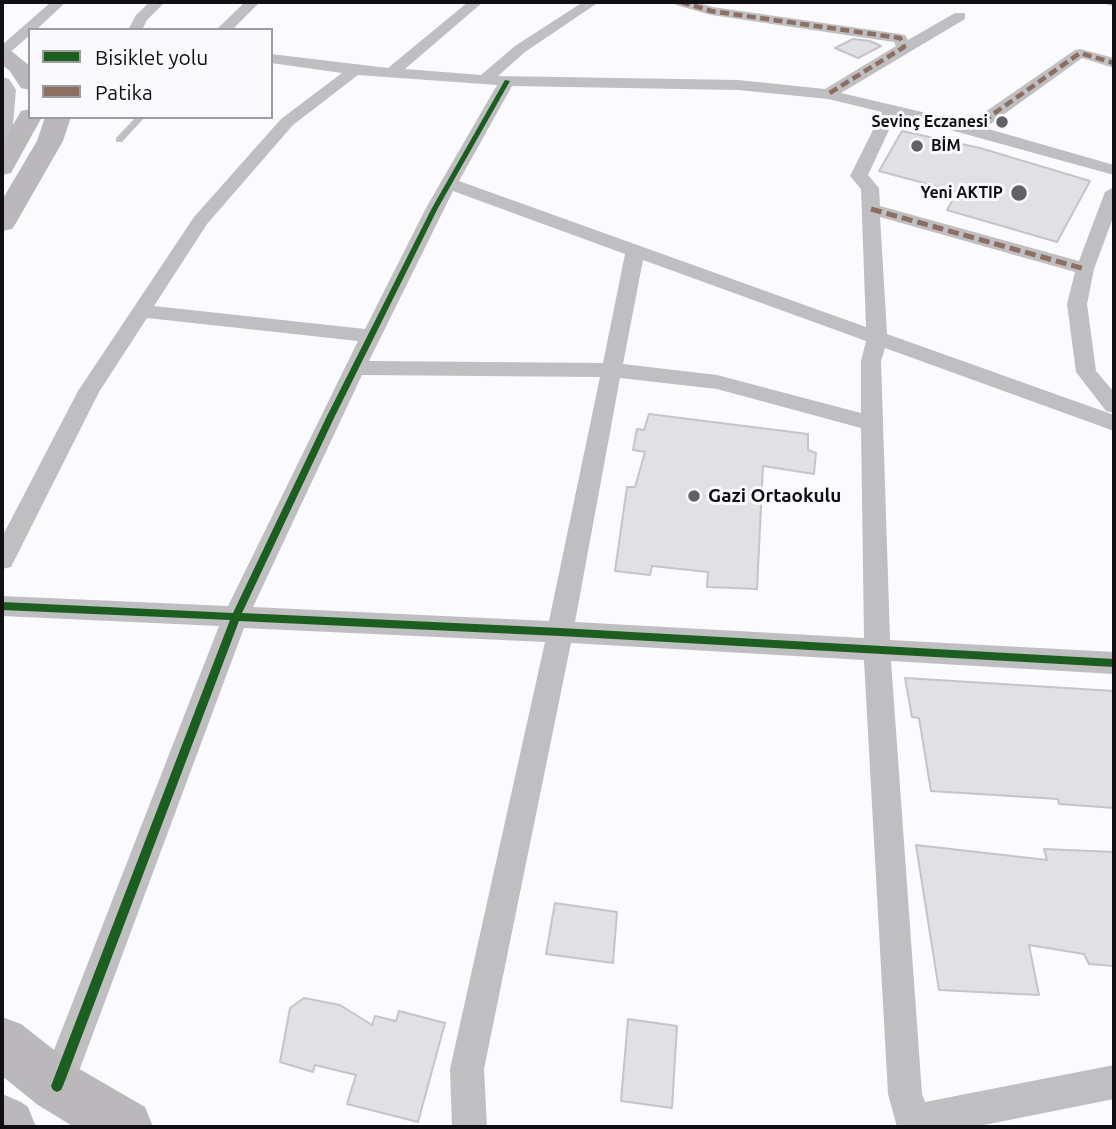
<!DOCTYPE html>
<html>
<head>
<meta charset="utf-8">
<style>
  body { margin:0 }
  #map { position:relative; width:1116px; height:1129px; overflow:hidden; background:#fbfafd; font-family:Ubuntu,sans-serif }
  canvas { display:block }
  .frame { position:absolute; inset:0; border:4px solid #110f13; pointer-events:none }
  .legend { position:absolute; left:28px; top:28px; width:245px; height:91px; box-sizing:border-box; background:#faf9fe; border:2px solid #9d9ba0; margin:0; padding:9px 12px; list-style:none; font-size:21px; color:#110f13 }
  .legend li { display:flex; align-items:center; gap:14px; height:35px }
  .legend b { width:35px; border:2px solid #9d9ba0 }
</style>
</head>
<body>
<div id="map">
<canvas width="1116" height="1129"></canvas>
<div class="frame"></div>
<ul class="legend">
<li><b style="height:9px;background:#1b5e20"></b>Bisiklet yolu</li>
<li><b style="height:9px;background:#8d6e63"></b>Patika</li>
</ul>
</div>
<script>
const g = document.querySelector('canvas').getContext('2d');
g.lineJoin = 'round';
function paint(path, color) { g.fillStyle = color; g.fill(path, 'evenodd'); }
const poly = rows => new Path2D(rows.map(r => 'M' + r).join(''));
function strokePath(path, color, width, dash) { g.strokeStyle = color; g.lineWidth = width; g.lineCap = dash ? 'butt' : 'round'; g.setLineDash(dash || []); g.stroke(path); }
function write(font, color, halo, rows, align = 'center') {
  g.font = font + ' Ubuntu,sans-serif'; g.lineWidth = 6; g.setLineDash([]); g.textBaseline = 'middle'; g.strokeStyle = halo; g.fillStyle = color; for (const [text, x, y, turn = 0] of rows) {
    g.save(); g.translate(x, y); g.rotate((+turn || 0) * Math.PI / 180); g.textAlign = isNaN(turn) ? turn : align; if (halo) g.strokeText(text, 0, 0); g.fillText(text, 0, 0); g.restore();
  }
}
const building = poly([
  [853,39,870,41,881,46,858,58,835,48,853,39],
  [902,131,980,148,1090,181,1057,242,947,210,957,192,879,171,902,131],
  [649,414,808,434,808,450,816,453,814,474,763,466,757,589,707,587,708,572,652,566,650,575,615,571,627,487,635,487,645,452,633,450,637,429,644,430,649,414],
  [905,678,1114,691,1114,808,1059,804,1058,799,931,791,919,718,912,717,905,678],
  [916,845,1047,860,1044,849,1114,852,1114,966,1089,964,1084,954,1029,945,1039,995,939,990,916,845],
  [555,903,617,912,613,963,546,954,555,903],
  [304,998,340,1005,372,1025,375,1016,396,1021,399,1011,445,1023,418,1122,347,1104,356,1075,315,1065,313,1072,280,1062,290,1008,304,998],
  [628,1019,677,1026,672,1108,621,1101,628,1019]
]);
const service = poly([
  [136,117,145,117,122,142,116,142,116,138,136,117]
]);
const minor = poly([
  [51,2,66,2,36,30,30,30,30,35,7,55,2,56,2,45,51,2],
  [150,2,165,2,147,20,142,30,128,30,136,15,150,2],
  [245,2,260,2,232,30,216,30,245,2],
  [468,2,483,2,405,69,481,75,515,46,583,2,599,2,525,52,498,76,738,80,825,89,896,46,894,42,711,15,676,5,674,2,695,2,713,7,900,34,905,35,908,40,955,13,965,13,965,19,841,93,969,123,1075,50,1080,49,1114,58,1114,68,1082,58,985,128,1114,165,1114,175,896,115,868,175,879,188,880,206,1079,261,1105,192,1114,187,1114,215,1094,269,1087,304,1096,371,1114,392,1114,413,1106,411,1076,372,1067,304,1075,272,880,217,887,334,1114,415,1114,431,885,348,881,361,890,640,1114,652,1114,674,891,661,922,1094,925,1102,1114,1065,1114,1099,974,1127,897,1127,888,1094,864,660,571,643,484,1069,487,1127,452,1127,450,1069,545,642,244,628,69,1098,57,1103,45,1098,40,1086,219,626,2,616,2,596,228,606,358,341,147,318,99,392,11,567,2,569,2,537,78,391,194,217,281,119,342,73,271,63,271,54,388,68,468,2],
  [358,75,497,85,426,208,365,329,154,306,207,224,293,125,358,75],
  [512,86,738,90,828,99,882,112,850,176,861,189,866,327,459,181,512,86],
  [453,191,625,254,603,363,369,361,453,191],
  [643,260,866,341,861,361,861,413,717,375,623,364,643,260],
  [362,375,600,377,549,621,253,607,362,375],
  [620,378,717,389,861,428,864,638,575,622,620,378],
  [1106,2,1114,2,1114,6,1108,5,1106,2]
]);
const tertiary = poly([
  [2,77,9,79,16,90,12,137,9,141,2,143,2,77]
]);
const trunk = poly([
  [2,48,10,50,30,66,30,90,21,88,9,70,2,65,2,48],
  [30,109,30,117,42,117,11,173,2,175,2,144,21,111,30,109],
  [45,117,71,117,63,141,16,223,12,229,2,231,2,200,37,141,45,117],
  [2,1017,21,1024,76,1067,145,1107,153,1127,74,1127,38,1105,2,1076,2,1017],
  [2,1094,21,1102,28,1107,36,1127,2,1127,2,1094]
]);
const quietFar1 = poly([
  [681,2,711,11,900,38,904,47,828,94],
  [972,129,1080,53,1114,63]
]);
const quiet = poly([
  [871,209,1085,269]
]);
const cycleway = poly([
  [505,80,510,81,438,208,334,418,242,613,560,628,1114,659,1114,667,560,636,239,621,63,1086,61,1090,57,1092,53,1090,51,1086,230,620,2,610,2,602,233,613,326,418,432,208,505,80]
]);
const markers = [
  [1002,122,7,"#636165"],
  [917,146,7,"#636165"],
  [1019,193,9,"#636165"],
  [694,496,7,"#636165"]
];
const farPoinames = [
  ["Sevinç Eczanesi",988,122],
  ["BİM",931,146,"left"],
  ["Yeni AKTIP",1003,193]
];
const poiNames = [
  ["Gazi Ortaokulu",708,496]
];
paint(building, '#e1e0e4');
strokePath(building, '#c5c5c9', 2);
paint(service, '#bfbec0');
paint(minor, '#bfbec0');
paint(tertiary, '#bfbec0');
paint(trunk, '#bab8ba');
strokePath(quietFar1, '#8d6e63', 4.5, [9, 4.5]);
strokePath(quiet, '#8d6e63', 5, [11, 5]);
paint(cycleway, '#1b5e20');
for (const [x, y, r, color] of markers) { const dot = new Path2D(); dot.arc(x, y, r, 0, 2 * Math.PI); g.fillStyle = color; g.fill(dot); strokePath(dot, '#faf9fe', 2.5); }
write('bold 16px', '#110f13', '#faf9fe', farPoinames, 'right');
write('bold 19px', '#110f13', '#faf9fe', poiNames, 'left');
</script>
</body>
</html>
